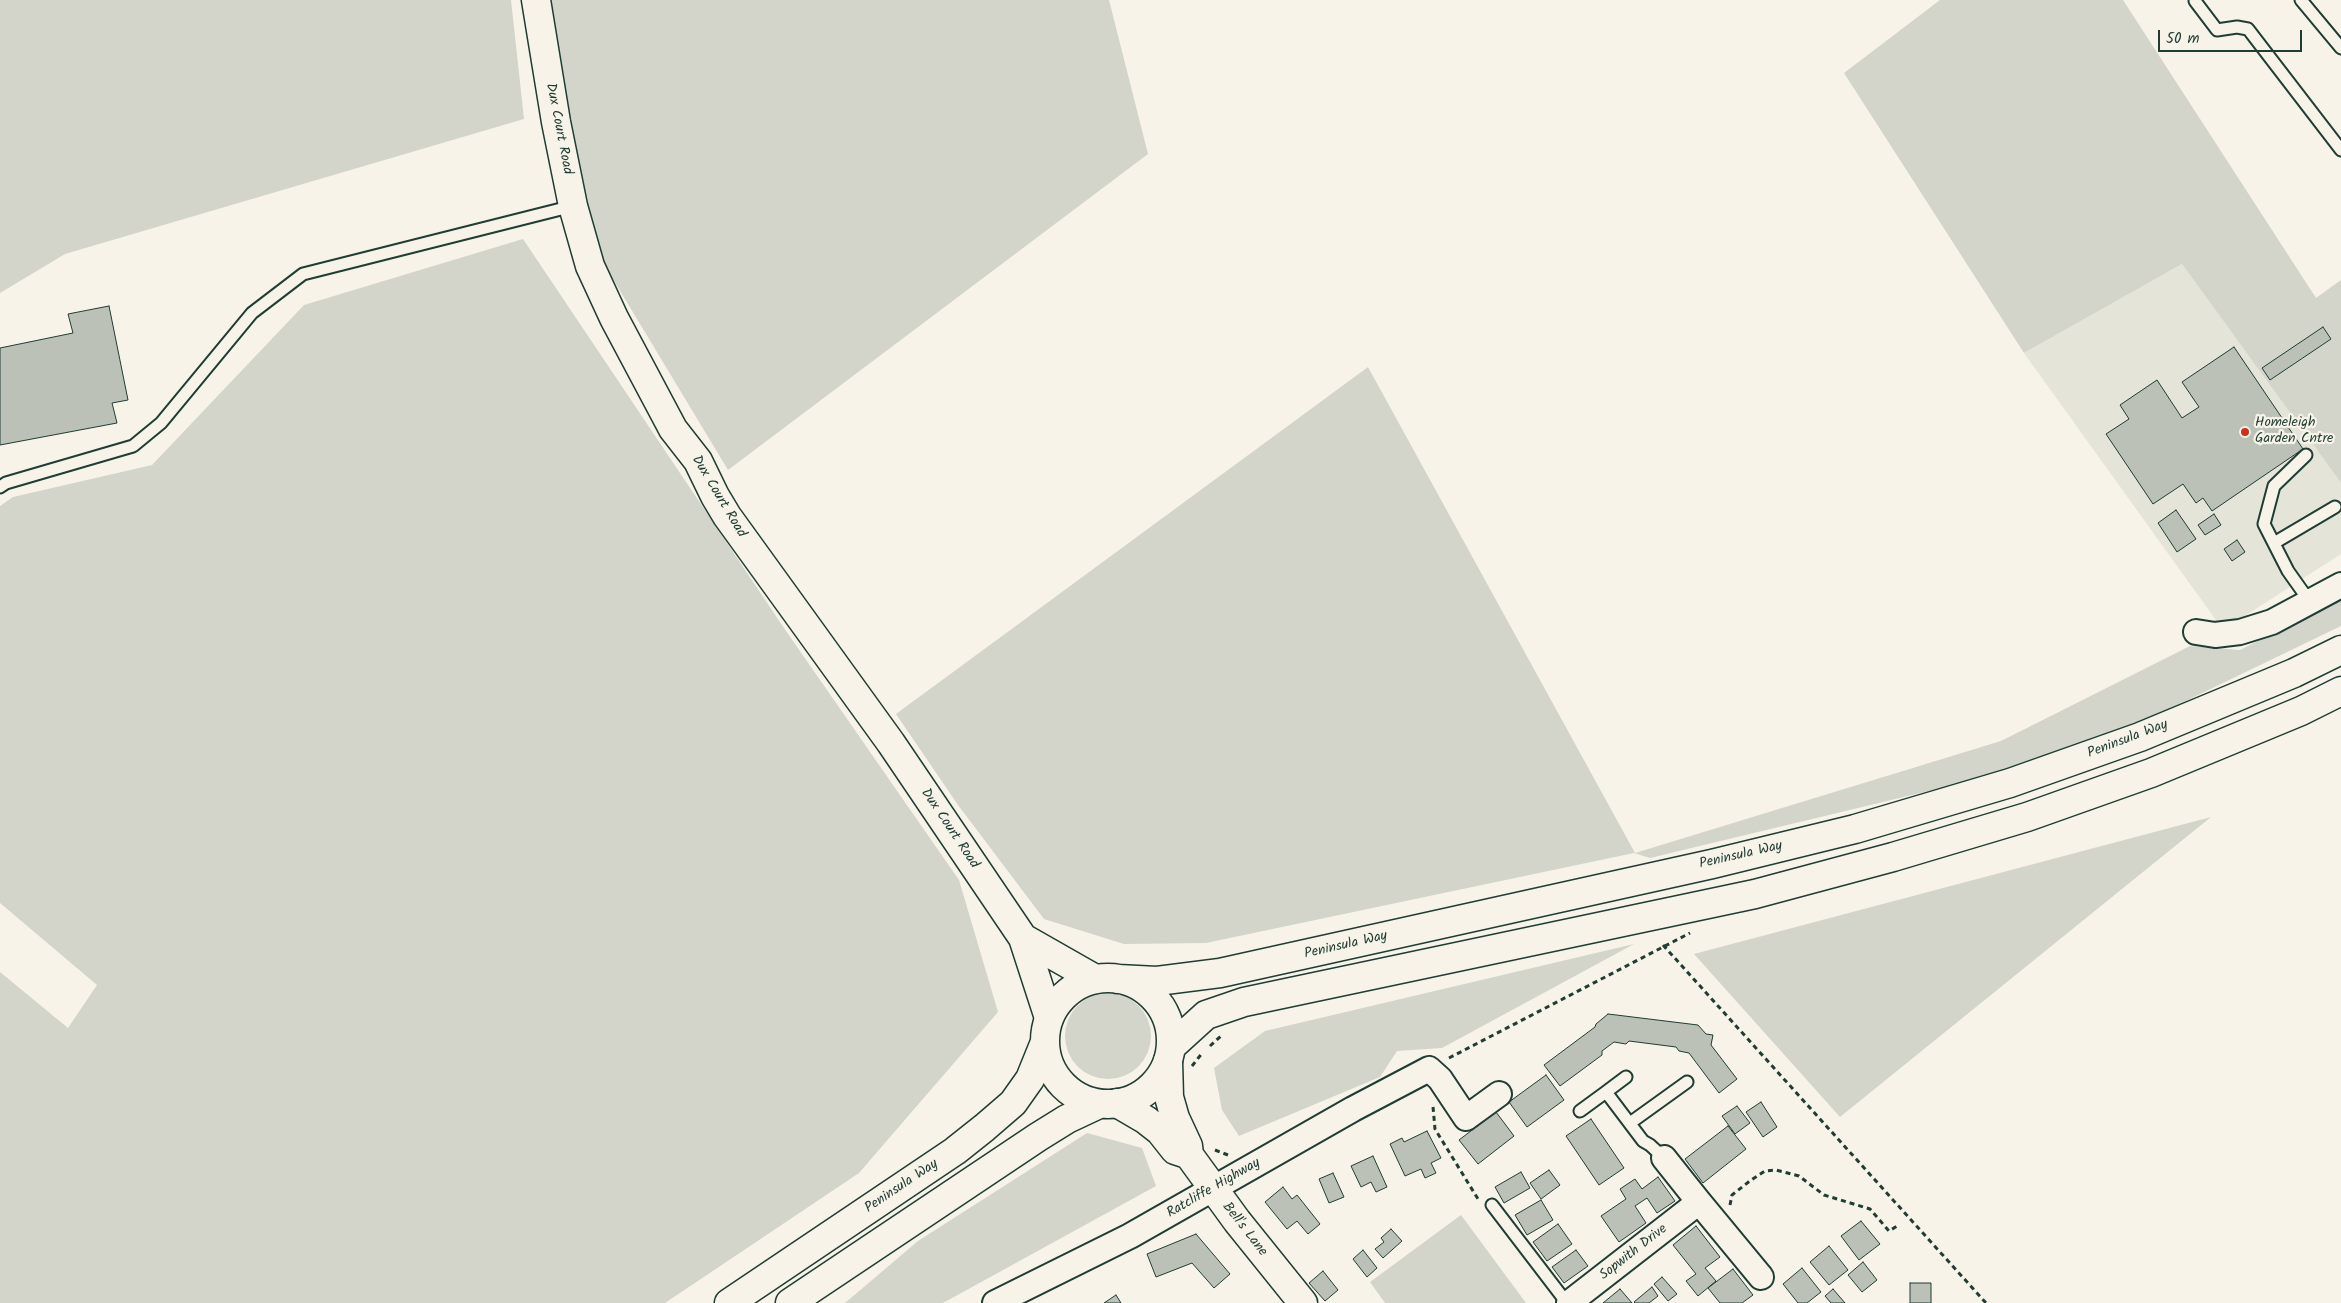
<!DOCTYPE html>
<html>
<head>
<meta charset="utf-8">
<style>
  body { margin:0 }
  #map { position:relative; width:2341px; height:1303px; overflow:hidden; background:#f7f3e8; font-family:Kalam,sans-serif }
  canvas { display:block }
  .scale { position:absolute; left:2158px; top:30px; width:144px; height:22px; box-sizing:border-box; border:2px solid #1f3d34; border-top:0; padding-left:6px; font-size:15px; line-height:18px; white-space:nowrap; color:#1f3d34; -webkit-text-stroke:4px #f7f3e8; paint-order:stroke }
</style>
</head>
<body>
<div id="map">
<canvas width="2341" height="1303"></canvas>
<div class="scale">50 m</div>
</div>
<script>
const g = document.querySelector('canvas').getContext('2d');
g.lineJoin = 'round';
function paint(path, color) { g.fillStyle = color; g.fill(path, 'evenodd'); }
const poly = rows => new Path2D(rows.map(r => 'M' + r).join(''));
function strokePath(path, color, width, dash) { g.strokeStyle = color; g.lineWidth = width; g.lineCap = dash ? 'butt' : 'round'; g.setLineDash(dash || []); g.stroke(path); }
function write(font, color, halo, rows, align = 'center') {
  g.font = font + ' Kalam,sans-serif'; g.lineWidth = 4.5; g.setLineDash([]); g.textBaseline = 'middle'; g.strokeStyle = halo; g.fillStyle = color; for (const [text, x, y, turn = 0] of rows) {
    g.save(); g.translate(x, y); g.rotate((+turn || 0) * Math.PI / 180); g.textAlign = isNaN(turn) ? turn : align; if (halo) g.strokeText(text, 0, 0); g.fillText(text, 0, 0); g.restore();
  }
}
const built = poly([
  [2182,264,2341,483,2341,554,2223,630,2024,353]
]);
const green = poly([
  [0,0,511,0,524,119,65,254,0,293],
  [549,0,1109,0,1148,154,728,470,593,246],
  [1940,0,2123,0,2316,298,2341,280,2341,483,2182,264,2024,353,1844,73],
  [523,239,786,631,959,880,998,1012,859,1173,665,1303,0,1303,0,972,68,1028,97,985,0,903,0,506,13,497,152,465,304,305],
  [1368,367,1635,853,2001,741,2190,646,2240,650,2341,599,2341,626,2136,725,1966,782,1650,858,1634,853,1206,943,1124,944,1044,919,958,805,896,714],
  [2211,817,1840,1117,1694,954],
  [1634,944,1442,1048,1397,1051,1380,1077,1239,1136,1222,1110,1214,1068,1265,1031],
  '1065 1036a43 43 0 1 1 86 0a43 43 0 1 1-86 0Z',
  [1087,1133,1142,1148,1156,1186,943,1303,845,1303,918,1241],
  [1461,1215,1526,1303,1385,1303,1370,1282]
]);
const building = poly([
  [109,306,128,400,112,403,117,423,0,445,0,348,73,333,68,314,109,306],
  [2323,327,2331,339,2270,380,2262,368,2323,327],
  [2234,347,2303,449,2212,511,2203,498,2196,503,2183,484,2153,504,2106,434,2129,419,2120,405,2157,380,2182,418,2199,407,2182,382,2234,347],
  [2176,510,2196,539,2177,552,2158,523,2176,510],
  [2214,514,2221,525,2205,535,2198,525,2214,514],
  [2237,540,2245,552,2232,561,2224,549,2237,540],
  [1608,1014,1698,1025,1706,1034,1713,1035,1711,1045,1737,1079,1719,1093,1689,1053,1679,1051,1676,1047,1629,1041,1626,1044,1614,1042,1602,1051,1602,1055,1560,1086,1544,1065,1595,1027,1596,1024,1608,1014],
  [1546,1075,1564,1100,1527,1127,1509,1102,1546,1075],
  [1761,1102,1777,1127,1763,1137,1746,1112,1761,1102],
  [1737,1106,1750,1123,1735,1134,1722,1116,1737,1106],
  [1496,1112,1514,1136,1478,1164,1459,1140,1496,1112],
  [1591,1119,1624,1168,1599,1185,1566,1136,1591,1119],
  [1728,1126,1746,1149,1703,1183,1685,1159,1728,1126],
  [1427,1131,1441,1158,1431,1163,1436,1173,1425,1178,1421,1169,1405,1176,1390,1144,1402,1138,1404,1142,1427,1131],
  [1373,1156,1387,1187,1376,1192,1371,1182,1361,1187,1351,1166,1373,1156],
  [1549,1170,1560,1185,1541,1199,1530,1183,1549,1170],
  [1521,1172,1530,1188,1504,1203,1495,1187,1521,1172],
  [1333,1173,1344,1197,1329,1203,1319,1179,1333,1173],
  [1658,1177,1675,1201,1657,1213,1647,1198,1635,1206,1646,1223,1619,1242,1601,1216,1626,1199,1620,1189,1635,1179,1642,1189,1658,1177],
  [1283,1187,1292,1199,1297,1195,1320,1224,1308,1234,1297,1221,1287,1229,1265,1202,1283,1187],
  [1541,1200,1553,1220,1527,1235,1515,1215,1541,1200],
  [1861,1221,1880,1244,1859,1260,1841,1236,1861,1221],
  [1558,1224,1572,1244,1547,1261,1533,1242,1558,1224],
  [1696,1226,1720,1257,1705,1268,1716,1281,1698,1296,1686,1281,1696,1274,1673,1245,1696,1226],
  [1391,1229,1402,1241,1383,1258,1375,1249,1384,1242,1381,1238,1391,1229],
  [1196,1234,1230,1274,1214,1288,1192,1263,1156,1277,1147,1254,1196,1234],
  [1829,1246,1848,1270,1829,1285,1810,1262,1829,1246],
  [1363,1250,1377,1268,1367,1277,1353,1259,1363,1250],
  [1576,1250,1588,1266,1564,1283,1552,1267,1576,1250],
  [1863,1262,1877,1280,1862,1292,1848,1275,1863,1262],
  [1802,1268,1821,1292,1807,1303,1798,1303,1783,1284,1802,1268],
  [1733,1269,1753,1295,1742,1303,1720,1303,1708,1288,1733,1269],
  [1323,1271,1338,1290,1325,1301,1309,1283,1323,1271],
  [1662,1277,1677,1294,1668,1301,1654,1284,1662,1277],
  [1910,1283,1931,1283,1931,1303,1910,1303,1910,1283],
  [1652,1287,1658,1296,1649,1303,1635,1303,1634,1302,1652,1287],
  [1620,1289,1632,1303,1603,1303,1620,1289],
  [1833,1289,1845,1303,1831,1303,1825,1296,1833,1289],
  [1116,1295,1121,1303,1104,1303,1116,1295]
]);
const path = poly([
  [1663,945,1986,1303],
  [1210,1046,1222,1035],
  [1449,1058,1690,933],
  [1192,1066,1203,1052],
  [1433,1107,1435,1129,1478,1199],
  [1215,1150,1228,1155],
  [1730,1205,1732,1195,1751,1180,1765,1171,1776,1170,1799,1176,1824,1195,1870,1209,1889,1231,1899,1225]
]);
const lane = poly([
  [2301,0,2341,48],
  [2195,1,2217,30,2237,27,2248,29,2341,150],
  [2306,455,2274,486,2264,524,2288,571,2310,602],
  [0,487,6,483,133,446,161,423,252,313,303,274,573,206],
  [2274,543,2335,507],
  [1606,1092,1626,1077],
  [1580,1111,1606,1092,1643,1141,1650,1145,1664,1158],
  [1630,1123,1687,1082],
  [1492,1205,1567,1303]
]);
const street = poly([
  [2196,632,2215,635,2240,632,2272,622,2341,585],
  [1664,1158,1699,1202],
  [995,1303,1130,1236,1353,1109,1429,1069,1440,1079,1466,1118,1499,1094],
  [1569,1303,1699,1202,1761,1277]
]);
const secondary = poly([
  [536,0,556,122,573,206,590,266,614,318,673,429,698,461,715,496,727,516,891,743,1023,938,1049,1018],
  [1023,938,1095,979],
  [1168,1061,1169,1097,1175,1118,1188,1146,1189,1155,1237,1221,1303,1303],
  [1117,1103,1146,1120,1160,1131,1175,1150,1187,1154]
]);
const primary = poly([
  '1045 1041a63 63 0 1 1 126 0a63 63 0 1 1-126 0Z',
  [1118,979,1157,981,1220,973,1712,864,1855,829,2010,783,2140,737,2294,673,2341,650],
  [1173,1045,1206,1015,1244,1002,1755,894,1893,857,2027,817,2151,773,2301,711,2341,691],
  [729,1303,955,1151,984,1128,1013,1103,1030,1079,1045,1042],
  [790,1303,1038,1137,1067,1119,1099,1104]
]);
const markers = [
  [2245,432,5,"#c8321e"]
];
const streetNames = [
  ["Dux Court Road",558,129,79],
  ["Dux Court Road",718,497,59],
  ["Peninsula Way",2128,740,-21],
  ["Dux Court Road",949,829,56],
  ["Peninsula Way",1741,856,-13],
  ["Peninsula Way",1346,946,-13],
  ["Peninsula Way",902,1187,-34],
  ["Ratcliffe Highway",1214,1189,-30],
  ["Bell's Lane",1244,1230,52],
  ["Sopwith Drive",1634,1253,-38]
];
const poiNames = [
  ["Homeleigh",2255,424],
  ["Garden Cntre",2255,440]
];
paint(built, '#e5e4d9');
paint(green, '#d3d5ca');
paint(building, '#bbc1b6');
strokePath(building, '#1f3d34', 1);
strokePath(lane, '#1f3d34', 15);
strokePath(street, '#1f3d34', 28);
strokePath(secondary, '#1f3d34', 31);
strokePath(primary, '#1f3d34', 31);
strokePath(path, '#1f3d34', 3, [5, 4]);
strokePath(lane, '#f7f3e8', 11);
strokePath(street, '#f7f3e8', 24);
strokePath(secondary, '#f7f3e8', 28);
strokePath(primary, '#f7f3e8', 28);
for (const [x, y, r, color] of markers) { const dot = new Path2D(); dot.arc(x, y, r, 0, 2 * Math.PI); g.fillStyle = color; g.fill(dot); strokePath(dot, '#f7f3e8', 2); }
write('14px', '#1f3d34', '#f7f3e8', streetNames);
write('14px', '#1f3d34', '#f7f3e8', poiNames, 'left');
</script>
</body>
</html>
